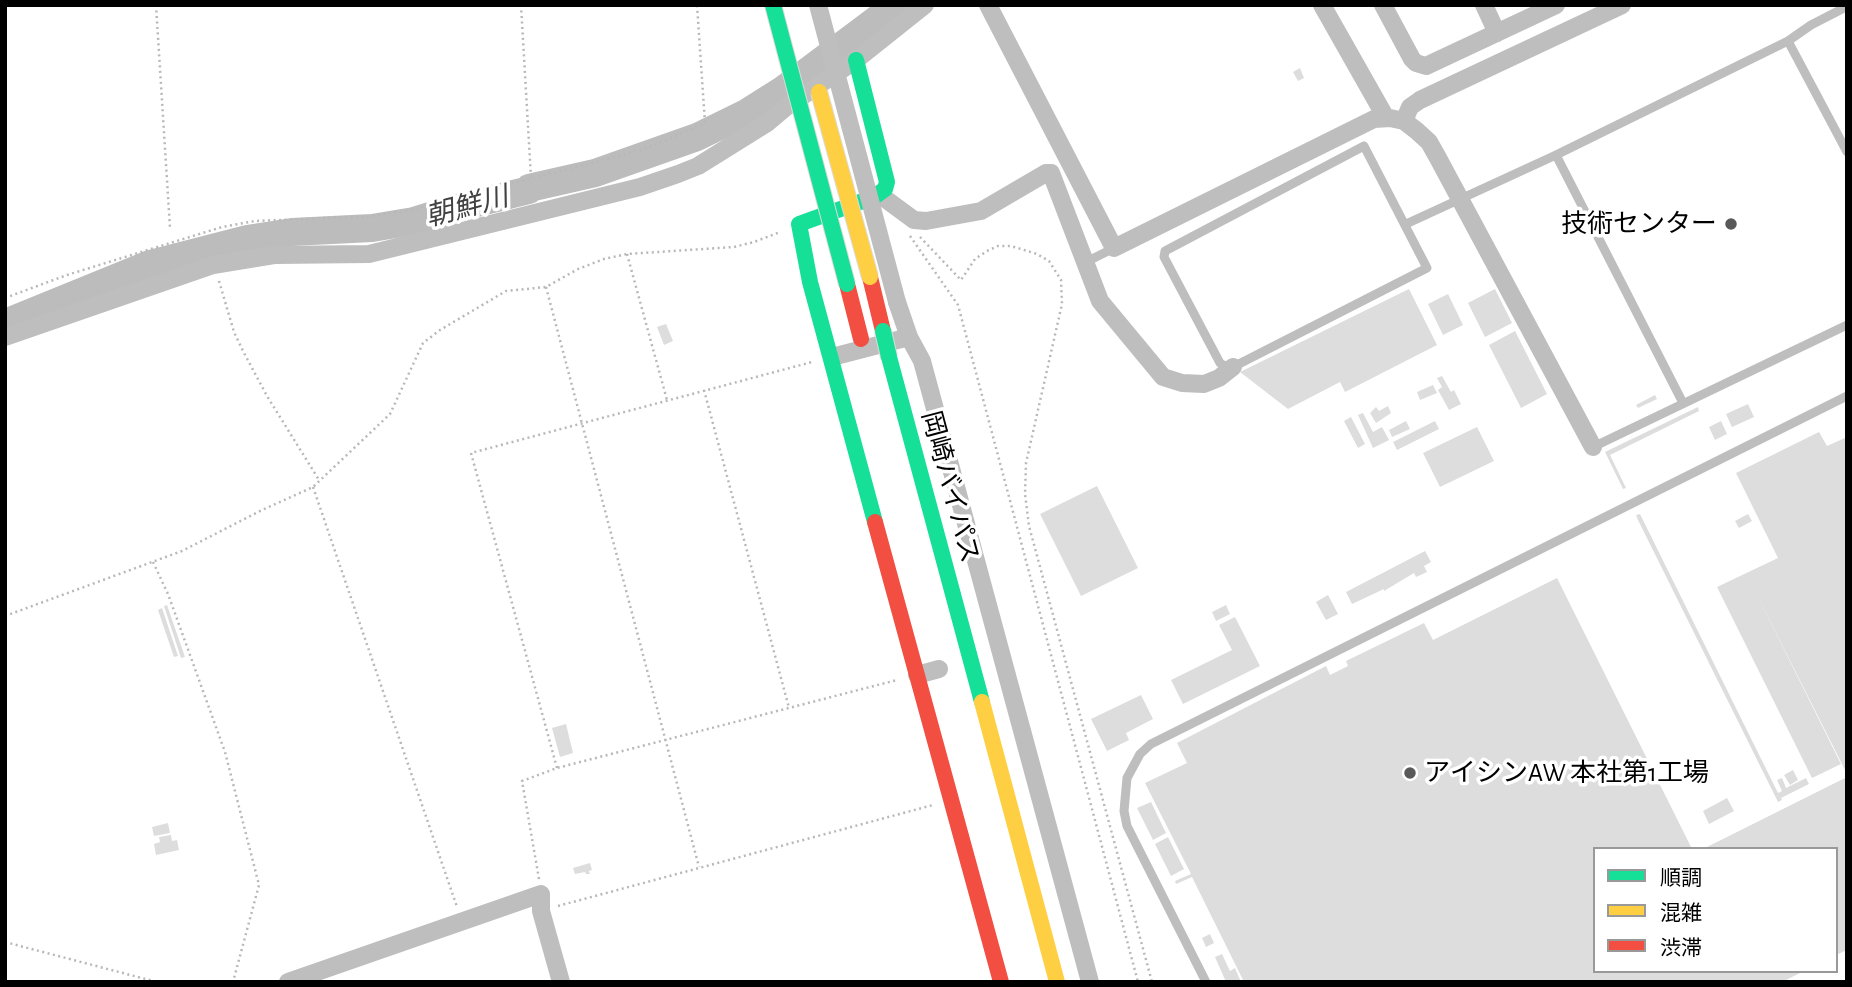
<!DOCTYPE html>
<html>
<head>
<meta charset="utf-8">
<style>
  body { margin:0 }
  #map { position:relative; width:1852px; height:987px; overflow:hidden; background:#fff; font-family:"Alegreya Sans","Noto Sans JP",sans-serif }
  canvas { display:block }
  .frame { position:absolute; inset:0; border:7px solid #000; pointer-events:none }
  .legend { position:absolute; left:1593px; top:847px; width:245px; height:126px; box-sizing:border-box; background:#fff; border:2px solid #999; margin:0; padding:9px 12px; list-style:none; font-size:21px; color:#000 }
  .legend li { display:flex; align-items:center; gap:14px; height:35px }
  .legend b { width:35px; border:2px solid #999 }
</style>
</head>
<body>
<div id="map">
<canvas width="1852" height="987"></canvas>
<div class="frame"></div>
<ul class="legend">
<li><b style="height:9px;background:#16e098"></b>順調</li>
<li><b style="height:9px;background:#ffcf43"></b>混雑</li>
<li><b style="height:9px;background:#f24e42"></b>渋滞</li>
</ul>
</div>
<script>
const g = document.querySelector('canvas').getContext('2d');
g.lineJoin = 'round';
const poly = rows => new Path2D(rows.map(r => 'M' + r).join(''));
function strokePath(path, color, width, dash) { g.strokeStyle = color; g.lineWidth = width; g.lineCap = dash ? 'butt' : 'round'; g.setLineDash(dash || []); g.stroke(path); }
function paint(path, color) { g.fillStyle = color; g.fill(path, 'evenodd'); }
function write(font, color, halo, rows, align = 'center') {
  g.font = font + ' "Alegreya Sans","Noto Sans JP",sans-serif'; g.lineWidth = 7; g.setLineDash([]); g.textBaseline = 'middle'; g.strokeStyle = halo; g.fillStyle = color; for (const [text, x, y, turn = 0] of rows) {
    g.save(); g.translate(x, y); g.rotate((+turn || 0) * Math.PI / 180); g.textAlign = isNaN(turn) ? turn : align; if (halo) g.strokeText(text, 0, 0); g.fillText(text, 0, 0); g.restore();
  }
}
const river = poly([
  [5,323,150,264,247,239,292,232,372,228,414,221,453,209,529,190,529,188,595,173,697,137,746,113,784,89,896,5]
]);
const building = poly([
  [1300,68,1304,78,1298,81,1293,72],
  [1409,289,1437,345,1345,392,1340,382,1288,409,1240,372],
  [1495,289,1512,323,1485,337,1468,303],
  [1448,294,1463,325,1443,335,1428,304],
  [666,324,673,341,664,345,657,327],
  [1515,331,1547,394,1521,408,1489,345],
  [1442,376,1451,392,1454,390,1461,404,1449,410,1438,390,1442,387,1437,378],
  [1433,385,1437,393,1420,400,1417,392],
  [1655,395,1657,399,1638,408,1636,405],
  [1748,404,1754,417,1732,427,1726,414],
  [1388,406,1391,413,1376,423,1370,413,1376,407,1379,411],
  [1698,407,1699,411,1610,455,1626,488,1623,489,1605,452],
  [1363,413,1373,432,1382,427,1389,440,1373,448,1358,415],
  [1351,417,1365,444,1358,448,1344,421],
  [1406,421,1410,429,1392,437,1389,430],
  [1435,421,1439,429,1397,450,1393,442],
  [1721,421,1727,434,1715,440,1709,427],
  [1477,427,1494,461,1440,487,1423,453],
  [1819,432,1827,446,1847,437,1847,774,1753,587,1841,764,1812,778,1717,587,1778,558,1736,473],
  [1097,486,1138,568,1081,596,1040,514],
  [1640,514,1778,793,1782,791,1777,780,1782,778,1786,788,1806,778,1809,784,1781,798,1782,800,1778,802,1638,520,1636,515],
  [1748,514,1752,521,1739,528,1735,521],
  [1425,551,1431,562,1424,566,1427,572,1416,577,1414,573,1384,591,1384,589,1352,604,1346,592],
  [1557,578,1692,849,1595,849,1595,971,1804,971,1782,982,1244,982,1192,877,1176,884,1175,881,1191,874,1145,783,1187,763,1177,743,1326,666,1330,675,1348,666,1346,661,1424,623,1433,640],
  [1328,595,1338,614,1326,620,1316,602],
  [167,605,185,657,181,658,164,606],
  [1226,605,1230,614,1216,621,1212,612],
  [162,608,178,656,174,657,158,610],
  [1235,617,1260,666,1183,704,1171,680,1232,650,1219,625],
  [1141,695,1153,719,1126,733,1129,740,1107,751,1091,719],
  [566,724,573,753,560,757,552,728],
  [1793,770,1798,780,1790,785,1784,775],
  [1847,777,1847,950,1836,955,1836,849,1703,849],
  [1727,798,1734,811,1709,824,1703,811],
  [1151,802,1166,833,1153,840,1137,808],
  [168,823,170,833,154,836,152,827],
  [171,835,172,841,177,840,179,850,156,855,154,844,160,842,159,837],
  [1168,837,1184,869,1171,876,1155,844],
  [590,863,592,870,589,871,590,874,586,874,585,872,575,874,573,868],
  [1210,934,1214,943,1206,947,1202,938],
  [1222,954,1230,971,1235,968,1241,982,1226,982,1215,957]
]);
const path = poly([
  [156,5,170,228],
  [521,5,531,178],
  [910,236,958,305,1138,982],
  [920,237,961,280,975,259,987,251,998,246,1011,246,1037,254,1049,261,1061,280,1062,304,1026,463,1025,494,1029,526,1152,982],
  [627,254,667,400],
  [219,281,234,332,243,351,267,396,319,480],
  [546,287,699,867],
  [5,298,67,275,222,227,255,221,371,216,410,210,642,150,674,137,705,123,697,5],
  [704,390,789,708],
  [313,487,457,907],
  [153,562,168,594,225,752,259,885,233,982],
  [5,616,182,551,262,510,313,487,390,414,423,343,440,330,506,291,546,287,578,269,604,259,627,254,734,247,754,242,780,232],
  [557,768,471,453,812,362],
  [539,879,522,781,557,768,897,680],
  [558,906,933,805],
  [5,942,157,982]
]);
const lane = poly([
  [1788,41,1811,25,1844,8],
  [1364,146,1427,268,1233,367,1225,366,1220,363,1164,257,1165,251,1364,146],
  [1556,155,1683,403],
  [1406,224,1556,155,1788,41,1847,152],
  [1086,262,1114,248],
  [1593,447,1847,325],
  [1206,982,1127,826,1124,811,1127,778,1140,754,1151,744,1847,396]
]);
const street = poly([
  [988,5,1114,248,1374,119,1390,118,1404,121,1417,131,1429,142,1438,158,1593,447],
  [1322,5,1386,118],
  [1383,5,1412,59,1416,63,1426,66,1556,5],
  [1484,5,1497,33],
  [1404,121,1410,107,1420,100,1622,5],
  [880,195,914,220,926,221,981,211,1046,173,1051,173,1100,301,1163,377,1182,383,1204,384,1219,378,1233,367],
  [897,302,909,337],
  [5,337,213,265,274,255,369,254,640,187,678,174,698,166,767,123,786,107,856,60,925,5],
  [832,357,909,337,922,361,1090,982],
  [917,675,939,669],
  [288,982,541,894,541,911,561,982]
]);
const fast = poly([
  [856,60,887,182,885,189,874,197,799,224,810,282,875,522],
  [889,357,982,702]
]);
const slow = poly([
  [982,702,1057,982]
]);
const jam = poly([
  [870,277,883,331],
  [847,284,861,339],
  [875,522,1001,982]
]);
const streetBridge = poly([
  [818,5,897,302]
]);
const fastBridge = poly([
  [773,5,847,284],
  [883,331,889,357]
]);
const slowBridge = poly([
  [819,92,870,277]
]);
const markers = [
  [1731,224,7,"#595959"],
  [1410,773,7,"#595959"]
];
const poiNames = [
  ["技術センター",1717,224],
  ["アイシンAW 本社第1工場",1424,773,"left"]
];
const streetNames = [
  ["岡崎バイパス",950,487,75]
];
const waterNames = [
  ["朝鮮川",467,207,-15]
];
strokePath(river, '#bcbcbc', 28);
paint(building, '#ddd');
strokePath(path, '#b8b8b8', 2.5, [2, 3.5]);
strokePath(lane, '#bebebe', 9);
strokePath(street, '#bebebe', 18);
strokePath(fast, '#16e098', 16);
strokePath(slow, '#ffcf43', 16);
strokePath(jam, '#f24e42', 16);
strokePath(fastBridge, '#dbdbdb', 18, []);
strokePath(slowBridge, '#dbdbdb', 18, []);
strokePath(streetBridge, '#bebebe', 18);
strokePath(fastBridge, '#16e098', 16);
strokePath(slowBridge, '#ffcf43', 16);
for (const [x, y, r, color] of markers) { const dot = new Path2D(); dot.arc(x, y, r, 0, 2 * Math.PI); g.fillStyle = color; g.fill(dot); strokePath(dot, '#fff', 2.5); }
write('26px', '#000', '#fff', poiNames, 'right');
write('26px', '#000', '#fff', streetNames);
write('italic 28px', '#414141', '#fff', waterNames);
</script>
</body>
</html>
